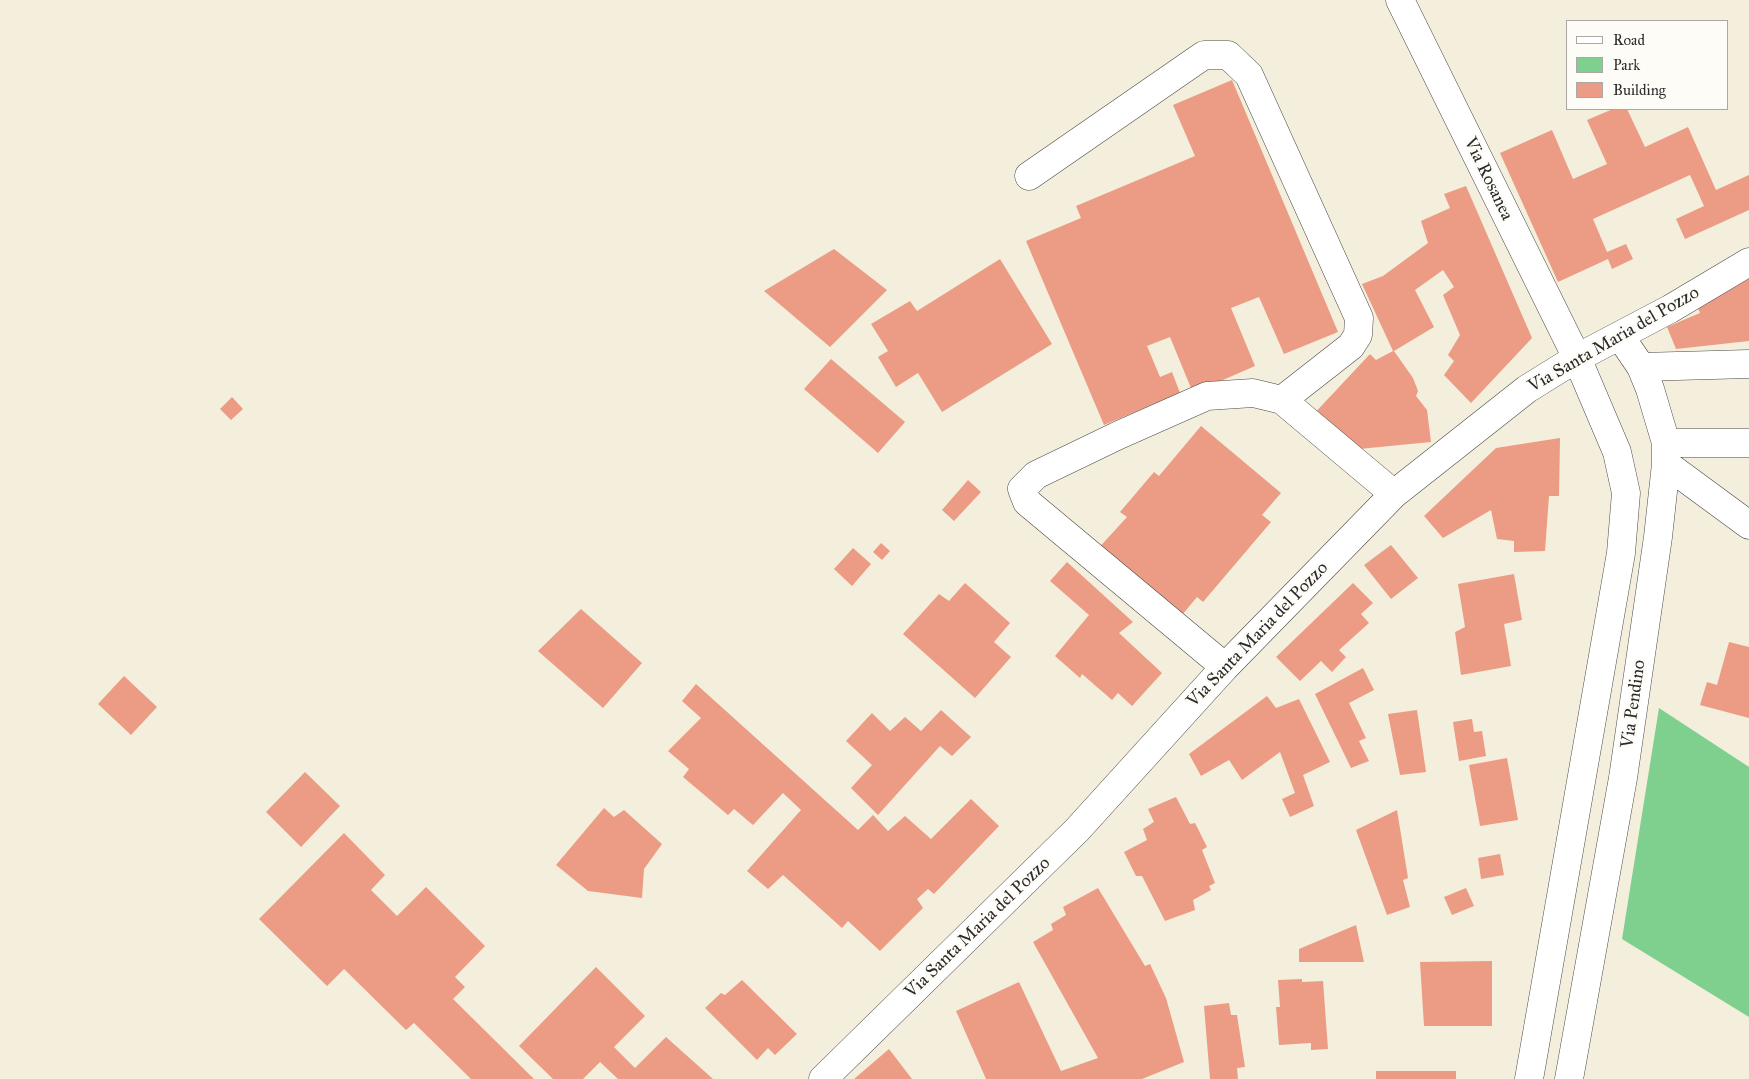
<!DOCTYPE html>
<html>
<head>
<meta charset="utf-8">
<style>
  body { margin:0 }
  #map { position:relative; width:1749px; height:1079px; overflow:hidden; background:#f3efdc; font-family:"IM FELL Great Primer",serif }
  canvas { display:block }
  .legend { position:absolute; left:1566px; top:20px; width:162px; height:90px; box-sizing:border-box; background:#fdfcf7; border:1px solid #a9a8a5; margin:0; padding:6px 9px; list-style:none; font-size:15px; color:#2b2b2b }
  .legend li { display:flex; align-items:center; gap:10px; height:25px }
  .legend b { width:25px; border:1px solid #a9a8a5 }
</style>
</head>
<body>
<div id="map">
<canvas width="1749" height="1079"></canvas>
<ul class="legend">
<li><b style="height:6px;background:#fff"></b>Road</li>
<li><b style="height:14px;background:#7fcf8f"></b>Park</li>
<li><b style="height:14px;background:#ec9b84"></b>Building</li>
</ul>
</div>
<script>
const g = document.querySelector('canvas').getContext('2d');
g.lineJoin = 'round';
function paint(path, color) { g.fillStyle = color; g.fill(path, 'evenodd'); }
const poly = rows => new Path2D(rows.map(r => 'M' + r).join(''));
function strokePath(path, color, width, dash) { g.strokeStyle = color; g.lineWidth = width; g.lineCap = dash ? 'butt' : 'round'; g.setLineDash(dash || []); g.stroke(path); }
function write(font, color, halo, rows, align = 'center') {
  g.font = font + ' "IM FELL Great Primer",serif'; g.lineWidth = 5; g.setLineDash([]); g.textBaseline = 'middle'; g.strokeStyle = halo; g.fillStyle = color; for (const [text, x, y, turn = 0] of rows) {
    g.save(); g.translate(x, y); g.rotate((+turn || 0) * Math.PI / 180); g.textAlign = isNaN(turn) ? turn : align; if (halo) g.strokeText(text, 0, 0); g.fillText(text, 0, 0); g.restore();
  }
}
const green = poly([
  [1659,708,1749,767,1749,1017,1622,939]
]);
const building = poly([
  [1232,80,1338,332,1284,354,1259,297,1231,308,1255,366,1193,393,1170,337,1147,346,1160,377,1172,372,1180,393,1104,425,1026,241,1081,218,1076,206,1195,156,1173,105],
  [1613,109,1627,109,1645,147,1688,127,1716,190,1749,175,1749,210,1685,239,1676,219,1704,206,1690,175,1593,219,1607,252,1626,244,1633,259,1612,269,1608,259,1558,282,1500,153,1552,130,1573,179,1607,164,1587,120],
  [1466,186,1532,338,1471,403,1444,375,1454,361,1448,355,1460,335,1443,295,1454,287,1443,270,1415,290,1434,327,1394,351,1413,378,1418,391,1416,396,1427,410,1431,442,1359,449,1345,435,1339,440,1311,417,1370,354,1376,360,1393,351,1362,284,1383,276,1428,243,1421,221,1450,208,1444,194],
  [834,249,887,290,830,347,764,291],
  [1000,259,1052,344,942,412,918,373,896,387,878,357,888,351,871,324,910,301,917,311],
  [1749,278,1749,341,1676,349,1667,327,1700,313,1698,308],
  [831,359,905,422,878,453,804,389],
  [232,397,243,409,231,420,220,409],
  [1201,426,1281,493,1262,515,1271,522,1203,602,1197,597,1177,621,1095,552,1127,517,1120,512,1154,472,1159,476],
  [1560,438,1559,496,1549,496,1545,551,1514,552,1514,541,1497,539,1491,510,1443,538,1424,516,1496,448],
  [968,480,981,492,954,521,942,510],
  [881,543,890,551,882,560,873,552],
  [1391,545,1418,578,1391,599,1364,565],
  [853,548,871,564,852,586,834,569],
  [1067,562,1133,622,1119,633,1162,673,1132,706,1118,693,1112,700,1082,674,1080,678,1055,656,1089,615,1050,581],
  [1514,574,1522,620,1504,624,1511,666,1461,675,1455,632,1465,627,1458,584],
  [965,583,1010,623,994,642,1011,657,975,698,903,634,939,594,949,601],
  [1353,583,1373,603,1361,614,1369,623,1339,650,1346,657,1332,672,1321,661,1300,681,1276,657],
  [581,609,642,663,603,708,538,651],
  [1729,642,1749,647,1749,718,1700,705,1707,682,1717,685],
  [1363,668,1374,690,1349,703,1366,738,1359,741,1369,761,1351,768,1315,694],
  [124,676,157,707,131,735,98,704],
  [696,684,858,830,873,815,888,831,905,816,931,839,971,799,999,826,934,894,928,889,917,899,923,908,880,951,848,921,842,928,783,875,768,889,747,871,801,810,783,793,753,825,734,809,728,815,683,777,689,769,668,751,701,718,682,701],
  [1267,696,1276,708,1299,699,1330,762,1303,775,1314,806,1290,817,1282,799,1295,793,1280,752,1242,780,1229,760,1201,776,1189,754],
  [941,710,971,737,952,756,940,746,878,815,851,788,872,765,846,741,872,713,890,731,905,717,921,731],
  [1417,710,1426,772,1400,775,1388,714],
  [1472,719,1474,732,1482,731,1486,756,1459,761,1453,722],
  [1507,758,1518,820,1480,826,1469,765],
  [305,772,340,806,301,847,266,812],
  [1176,797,1190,824,1195,823,1207,847,1202,850,1215,883,1209,886,1211,890,1193,900,1195,910,1165,921,1142,876,1136,876,1124,852,1147,840,1143,829,1154,822,1148,809],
  [604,808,614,817,624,810,662,844,644,869,642,898,588,891,556,865],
  [1397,810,1408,878,1403,880,1410,907,1387,915,1356,830],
  [344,833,385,875,371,890,397,916,426,887,485,946,455,977,465,987,453,999,534,1079,471,1079,414,1023,406,1030,344,969,327,986,259,919],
  [1500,854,1504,875,1481,879,1478,858],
  [1098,888,1145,966,1150,964,1166,998,1184,1062,1142,1079,986,1079,956,1011,1019,982,1061,1071,1098,1058,1033,942,1053,930,1051,924,1066,915,1063,907],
  [1466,888,1474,906,1452,915,1444,897],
  [1356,925,1364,962,1299,962,1299,949],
  [1492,961,1492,1026,1424,1026,1420,962],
  [596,967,645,1016,614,1047,635,1068,666,1037,713,1079,618,1079,600,1062,583,1079,553,1079,519,1046],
  [1302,979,1302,982,1323,981,1328,1049,1311,1050,1311,1043,1279,1045,1276,1007,1280,1007,1278,980],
  [742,980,797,1034,775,1055,768,1048,757,1060,705,1008,721,993,725,995],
  [1229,1003,1231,1015,1237,1015,1245,1067,1237,1068,1238,1079,1210,1079,1204,1006],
  [889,1049,912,1079,854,1079],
  [1376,1071,1456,1071,1456,1079,1376,1079]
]);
const minor = poly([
  [1400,0,1577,358,1617,452,1626,493,1621,553,1529,1079],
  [1029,176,1204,55,1228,55,1249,75,1359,318,1358,335,1351,346,1282,400],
  [1641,367,1749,364],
  [1666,443,1749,443],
  [1666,464,1749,525],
  [1225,667,1027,502,1022,489,1036,475,1119,435,1207,396,1253,393,1282,400,1394,494],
  [823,1079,1077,830,1225,667,1394,494,1527,389,1577,358,1670,309,1749,262],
  [1569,1079,1623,778,1658,537,1666,464,1666,443,1650,389,1641,367,1620,336]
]);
const streetNames = [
  ["Via Rosanea",1488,179,64],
  ["Via Santa Maria del Pozzo",1614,340,-30],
  ["Via Santa Maria del Pozzo",1258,635,-46],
  ["Via Pendino",1634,704,-82],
  ["Via Santa Maria del Pozzo",978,928,-44]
];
paint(green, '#7fcf8f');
paint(building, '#ec9b84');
strokePath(minor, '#494846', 29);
strokePath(minor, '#fff', 28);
write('18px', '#2b2b2b', '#fdfcf7', streetNames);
</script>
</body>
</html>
